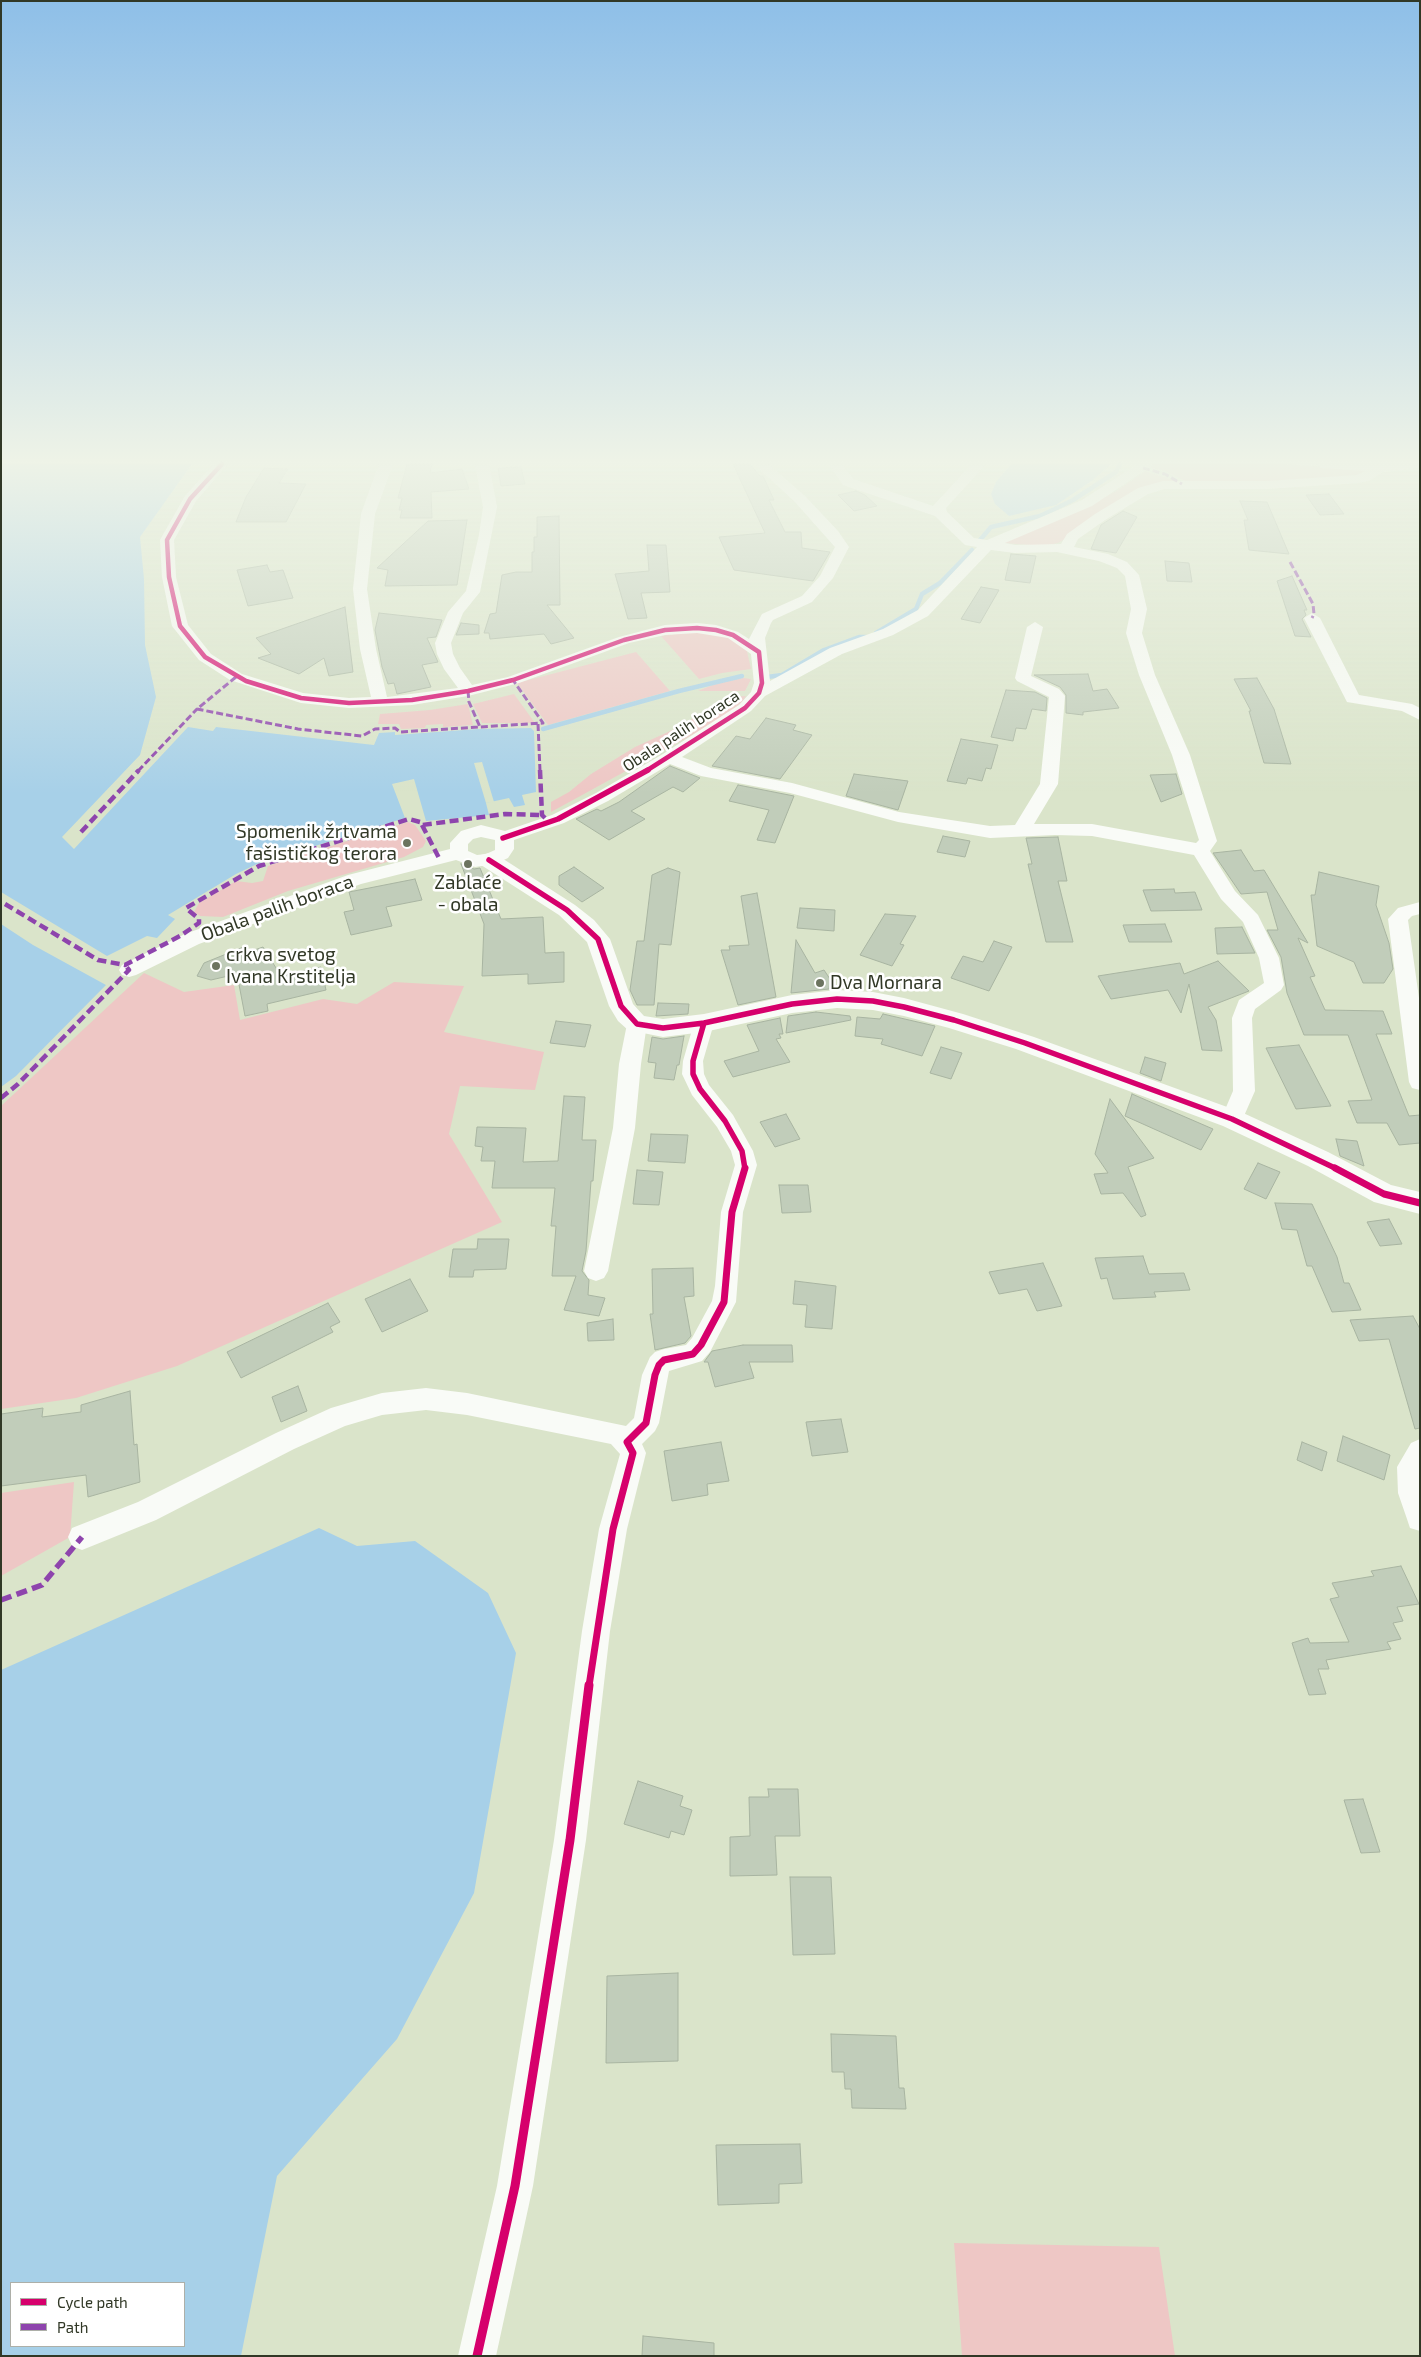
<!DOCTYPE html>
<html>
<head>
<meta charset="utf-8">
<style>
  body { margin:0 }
  #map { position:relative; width:1421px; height:2357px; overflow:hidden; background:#dae4ca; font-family:"Exo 2",sans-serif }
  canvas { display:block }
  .frame { position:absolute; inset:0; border:2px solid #313826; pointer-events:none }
  .legend { position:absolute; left:10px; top:2282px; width:175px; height:65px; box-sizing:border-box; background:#fff; border:1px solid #adafa8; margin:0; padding:6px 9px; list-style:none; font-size:15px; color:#313826 }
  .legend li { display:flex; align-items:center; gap:10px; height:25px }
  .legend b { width:25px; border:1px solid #adafa8 }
</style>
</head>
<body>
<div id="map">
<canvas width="1421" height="2357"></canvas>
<div class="frame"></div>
<ul class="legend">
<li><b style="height:6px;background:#d6006c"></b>Cycle path</li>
<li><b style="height:6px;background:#8e44ad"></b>Path</li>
</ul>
</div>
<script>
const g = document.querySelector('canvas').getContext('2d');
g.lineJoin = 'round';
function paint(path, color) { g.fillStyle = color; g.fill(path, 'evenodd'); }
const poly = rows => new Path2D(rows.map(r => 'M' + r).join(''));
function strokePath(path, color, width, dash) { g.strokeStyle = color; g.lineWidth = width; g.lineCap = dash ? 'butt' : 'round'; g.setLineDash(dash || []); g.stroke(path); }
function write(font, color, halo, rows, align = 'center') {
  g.font = font + ' "Exo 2",sans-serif'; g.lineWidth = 5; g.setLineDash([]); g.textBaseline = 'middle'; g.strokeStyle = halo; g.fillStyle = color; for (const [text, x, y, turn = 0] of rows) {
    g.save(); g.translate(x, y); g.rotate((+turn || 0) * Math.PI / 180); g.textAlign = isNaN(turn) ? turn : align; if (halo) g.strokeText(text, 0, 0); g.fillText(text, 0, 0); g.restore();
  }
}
const green = poly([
  [1154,464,1285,464,1367,470,1366,475,1276,481,1196,483,1185,481,1165,471,1151,468],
  [1145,471,1177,481,1168,482,1058,543,1044,546,1003,543,1086,507,1118,490],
  [697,631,729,638,747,651,751,669,722,673,699,679,661,636],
  [636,652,670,691,548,725,517,683],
  [743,678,751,679,745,691,698,691,715,684],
  [514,694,535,723,482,723,473,704],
  [746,696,742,702,730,712,701,730,551,812,551,802,569,792,591,774,635,747,679,727,722,701,734,697],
  [468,704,473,725,443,727,443,724,426,725,425,728,401,729,399,724,378,724,380,714,430,710],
  [408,822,415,825,426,841,423,847,404,857,288,891,223,917,200,916,194,912,199,903,236,881,252,883,263,881,268,866],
  [144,973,184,992,234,985,240,1020,323,999,357,1004,394,982,464,986,444,1032,544,1052,535,1090,460,1086,449,1134,502,1222,177,1366,76,1398,1,1409,1,1106],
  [74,1482,70,1537,1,1576,1,1493],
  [954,2243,1159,2247,1175,2356,962,2356]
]);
const water = poly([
  [1,464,192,464,140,537,144,579,145,645,156,697,140,755,62,837,74,849,188,727,213,731,216,727,374,745,379,733,395,732,395,735,478,729,531,728,534,731,536,792,522,795,525,805,514,807,509,798,486,803,489,815,426,821,414,779,392,784,405,818,257,864,236,874,168,915,175,919,157,938,147,936,107,956,1,892],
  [1011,464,1111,464,1093,480,1056,505,1009,516,995,504,991,494,996,482],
  [1,924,33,945,106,985,16,1076,1,1087],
  [319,1528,357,1546,415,1541,488,1593,516,1653,474,1893,397,2039,277,2176,241,2356,1,2356,1,1670],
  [11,2283,184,2283,184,2346,11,2346]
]);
const pier = poly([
  [482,762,494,802,486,803,474,763]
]);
const stream = poly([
  [980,540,991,527,1040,516,1073,500,1116,472,1120,464],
  [876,633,916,609,922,594,940,583,972,550],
  [767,677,782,675,824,650,859,637,866,637],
  [543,729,679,691,742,676]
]);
const building = poly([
  [407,464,432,464,430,473,462,469,469,489,431,492,432,518,400,518,402,510,399,510,402,498,398,498,407,464],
  [733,464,750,464,760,476,763,476,774,500,769,500,785,532,801,532,802,548,830,552,813,581,734,570,719,537,765,533,733,464],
  [521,467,525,484,501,486,498,468,521,467],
  [264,468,288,469,279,483,306,484,286,522,236,522,246,497,264,468],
  [856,491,865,495,877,506,854,511,838,495,856,491],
  [1329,494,1344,514,1320,515,1306,495,1329,494],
  [1240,501,1267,502,1289,554,1249,550,1244,520,1248,520,1240,501],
  [1123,511,1137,517,1116,553,1091,549,1101,525,1123,511],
  [559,516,560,605,547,605,574,638,551,644,544,634,490,639,489,633,484,633,490,614,496,613,502,575,516,572,532,572,532,552,534,552,534,537,537,537,537,517,559,516],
  [467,520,457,585,385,586,388,570,377,568,428,521,467,520],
  [647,545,666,545,670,592,641,593,647,618,628,619,615,574,649,571,647,545],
  [1011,554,1036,556,1030,583,1005,580,1011,554],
  [1165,561,1189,563,1192,582,1167,581,1165,561],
  [267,565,270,572,283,570,293,598,248,606,237,570,267,565],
  [1292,576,1307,610,1304,610,1306,615,1302,619,1311,637,1295,636,1277,581,1292,576],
  [981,587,999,590,980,623,961,619,981,587],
  [345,607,353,672,329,676,324,658,299,674,258,658,271,654,256,638,345,607],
  [379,613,442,620,436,637,427,638,438,662,422,665,431,687,397,694,394,683,388,684,382,667,375,630,379,613],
  [461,623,479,625,479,634,456,635,461,623],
  [1088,674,1093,691,1107,689,1119,708,1083,712,1083,715,1066,713,1066,695,1060,687,1034,675,1088,674],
  [1257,678,1274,709,1291,764,1264,763,1249,711,1251,711,1234,679,1257,678],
  [1006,690,1035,692,1047,698,1046,711,1032,709,1026,729,1016,728,1013,741,991,737,1006,690],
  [766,718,796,725,793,730,812,735,780,779,712,766,736,736,750,739,766,718],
  [961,739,998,745,991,769,986,768,982,781,968,778,966,784,947,781,961,739],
  [670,766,700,778,683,792,673,787,631,811,645,819,609,840,576,819,597,809,601,811,619,802,670,766],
  [854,774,908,781,898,810,846,796,854,774],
  [1176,774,1182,794,1161,802,1150,775,1176,774],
  [738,785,794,796,775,843,757,840,769,810,729,801,738,785],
  [943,836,970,841,965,857,937,852,943,836],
  [1058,837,1067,881,1058,881,1073,942,1046,942,1028,864,1032,864,1026,838,1058,837],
  [1241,850,1254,871,1264,870,1308,943,1298,938,1315,976,1310,977,1325,1010,1383,1011,1392,1034,1376,1034,1409,1116,1420,1115,1420,1143,1399,1145,1387,1123,1357,1123,1348,1101,1372,1100,1348,1035,1304,1035,1287,993,1281,957,1267,930,1278,930,1267,892,1241,894,1213,853,1241,850],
  [461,864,474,869,480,868,501,919,543,917,545,953,564,952,564,982,528,984,528,974,482,976,484,924,461,864],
  [574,867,604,888,582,902,559,885,559,876,574,867],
  [668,868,680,872,671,945,659,944,654,1005,637,1005,630,990,637,941,644,941,652,875,668,868],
  [1319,872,1379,886,1376,905,1389,943,1393,969,1384,983,1363,983,1354,962,1317,946,1311,895,1315,895,1319,872],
  [415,879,422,900,386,907,392,926,351,935,344,912,354,910,349,892,415,879],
  [1174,889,1175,893,1195,892,1202,910,1151,911,1143,890,1174,889],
  [757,893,776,997,738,1005,721,950,730,950,729,946,749,945,741,896,757,893],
  [800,908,835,910,834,931,797,928,800,908],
  [885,914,916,916,900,944,904,945,892,966,860,955,885,914],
  [1165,924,1172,942,1129,942,1123,925,1165,924],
  [1242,927,1255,953,1217,954,1215,928,1242,927],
  [796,940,815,973,824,970,830,979,829,989,791,993,796,940],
  [994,941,1012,947,989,991,951,978,963,956,983,962,994,941],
  [246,946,249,952,263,947,281,976,321,967,326,990,267,1004,268,1011,245,1016,237,974,211,980,197,976,204,963,246,946],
  [1218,961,1249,991,1208,1007,1216,1020,1222,1051,1202,1050,1189,984,1181,1013,1168,990,1111,999,1098,976,1180,963,1184,974,1218,961],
  [658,1003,689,1004,688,1014,656,1016,658,1003],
  [816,1012,850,1016,851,1020,786,1033,788,1016,816,1012],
  [883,1014,935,1026,922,1056,881,1044,883,1039,855,1036,857,1017,880,1019,883,1014],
  [780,1018,783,1034,779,1034,781,1038,776,1039,790,1062,733,1077,724,1061,759,1051,747,1025,780,1018],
  [556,1021,591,1025,585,1047,550,1043,556,1021],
  [684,1036,679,1065,677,1065,674,1080,654,1078,656,1063,648,1062,652,1037,663,1039,684,1036],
  [1299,1045,1331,1106,1296,1109,1266,1048,1299,1045],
  [941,1047,962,1053,951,1079,930,1073,941,1047],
  [1145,1057,1166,1063,1161,1081,1140,1073,1145,1057],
  [1132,1094,1213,1129,1201,1150,1125,1116,1132,1094],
  [564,1096,585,1097,582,1140,596,1140,593,1181,591,1181,586,1251,582,1271,589,1280,588,1295,605,1298,599,1316,564,1310,576,1276,552,1276,556,1226,551,1226,555,1188,492,1188,495,1161,481,1161,483,1147,475,1146,477,1127,526,1128,523,1162,558,1161,564,1096],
  [1110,1099,1154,1158,1128,1167,1146,1215,1141,1217,1123,1193,1101,1194,1094,1174,1108,1173,1095,1154,1110,1099],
  [786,1114,800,1139,775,1147,760,1122,786,1114],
  [651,1134,688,1135,685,1163,648,1161,651,1134],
  [1336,1139,1357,1141,1364,1166,1340,1156,1336,1139],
  [1258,1163,1280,1172,1266,1199,1244,1189,1258,1163],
  [637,1170,663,1172,659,1205,633,1204,637,1170],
  [779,1185,808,1185,811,1212,782,1213,779,1185],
  [1275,1203,1312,1204,1337,1257,1344,1283,1349,1283,1361,1310,1332,1312,1312,1266,1307,1266,1297,1230,1282,1229,1275,1203],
  [1389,1219,1402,1244,1380,1246,1367,1222,1389,1219],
  [478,1239,509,1239,506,1269,474,1270,473,1277,449,1277,453,1249,477,1249,478,1239],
  [1143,1256,1149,1274,1184,1273,1190,1290,1154,1292,1156,1297,1113,1299,1107,1278,1101,1279,1095,1258,1143,1256],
  [1043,1263,1062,1306,1037,1311,1027,1289,999,1294,989,1272,1043,1263],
  [693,1268,694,1296,684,1297,691,1336,685,1343,655,1350,650,1314,653,1314,652,1269,693,1268],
  [410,1279,428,1311,382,1332,365,1299,410,1279],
  [795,1281,836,1286,832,1329,805,1327,807,1305,793,1304,795,1281],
  [328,1303,340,1322,330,1327,333,1332,241,1378,227,1352,328,1303],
  [1413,1316,1420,1329,1420,1428,1415,1429,1389,1339,1359,1341,1350,1320,1413,1316],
  [613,1319,614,1340,588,1341,587,1323,613,1319],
  [743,1345,792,1345,793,1362,749,1362,754,1378,715,1387,708,1362,704,1362,712,1351,743,1345],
  [298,1386,307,1411,281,1422,272,1397,298,1386],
  [130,1391,134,1445,137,1444,140,1482,88,1497,86,1475,1,1486,1,1414,43,1408,42,1417,81,1412,81,1405,130,1391],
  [841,1419,848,1452,812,1456,806,1422,841,1419],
  [1343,1436,1390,1455,1384,1480,1337,1461,1343,1436],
  [721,1442,729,1481,707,1484,708,1495,672,1501,664,1451,721,1442],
  [1302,1442,1327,1452,1322,1471,1297,1460,1302,1442],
  [1401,1566,1419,1604,1397,1607,1403,1621,1393,1623,1401,1639,1387,1642,1391,1649,1326,1660,1329,1669,1318,1669,1326,1694,1309,1695,1292,1643,1308,1638,1310,1643,1349,1642,1330,1599,1339,1597,1332,1583,1374,1576,1371,1571,1401,1566],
  [638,1781,683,1796,680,1806,692,1810,684,1835,671,1831,669,1838,624,1824,638,1781],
  [768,1789,798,1789,800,1836,775,1836,777,1875,730,1876,730,1837,750,1836,749,1797,769,1797,768,1789],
  [1363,1799,1380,1852,1361,1853,1344,1800,1363,1799],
  [790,1877,831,1877,835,1954,793,1955,790,1877],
  [678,1973,678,2061,606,2063,607,1976,678,1973],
  [831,2034,896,2036,899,2088,904,2088,906,2109,852,2108,851,2089,845,2089,844,2072,832,2072,831,2034],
  [800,2144,802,2183,779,2184,779,2203,718,2205,716,2145,800,2144],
  [643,2336,714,2343,714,2356,642,2356,643,2336]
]);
const street = poly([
  [214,464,228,464,196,501,174,540,176,577,188,625,211,654,242,674,303,693,349,698,371,697,360,649,353,589,361,514,379,464,393,464,375,514,367,589,376,649,387,697,458,688,444,669,437,654,435,643,448,612,466,591,479,535,483,507,475,464,489,464,497,507,480,592,463,613,451,643,453,654,460,668,472,685,508,677,619,637,665,625,697,623,716,625,738,632,749,639,762,614,802,596,820,576,835,547,795,502,754,464,768,464,805,496,838,531,849,547,833,578,812,602,773,620,771,623,765,638,770,681,830,648,883,629,918,610,977,547,965,545,935,516,843,485,829,464,842,464,853,479,933,506,972,464,986,464,946,508,947,512,974,538,987,540,1082,500,1138,464,1154,464,1092,506,1005,543,1015,545,1061,544,1067,534,1095,514,1138,488,1163,481,1266,481,1357,475,1365,471,1321,468,1315,464,1420,464,1420,467,1416,468,1383,472,1369,481,1357,483,1266,489,1164,489,1148,494,1105,520,1078,539,1074,547,1108,554,1127,562,1139,575,1147,609,1142,633,1155,675,1190,755,1217,841,1210,851,1235,891,1258,915,1279,958,1284,985,1281,990,1255,1009,1252,1018,1255,1091,1240,1125,1232,1127,1224,1125,1221,1119,1233,1091,1232,1018,1239,1000,1264,983,1259,958,1243,922,1221,899,1194,855,1092,836,1055,835,990,838,898,822,790,793,701,776,670,764,608,801,564,823,514,840,514,849,508,858,495,864,475,867,456,860,361,884,199,944,136,975,129,977,122,975,119,970,122,965,185,934,348,875,450,849,450,843,461,831,481,825,505,831,552,815,596,793,663,754,739,705,751,692,754,683,751,654,728,638,697,633,665,635,629,643,519,683,468,696,412,705,349,708,301,703,230,680,199,660,172,626,162,577,160,540,185,496,214,464],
  [991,550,1015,553,1057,552,1099,561,1117,568,1125,576,1131,609,1126,633,1139,675,1172,755,1199,840,1196,843,1092,824,1034,824,1058,784,1065,696,1059,689,1031,676,1043,627,1035,622,1027,627,1015,678,1017,681,1049,697,1040,784,1015,825,990,826,899,812,792,783,711,768,682,757,751,711,765,696,842,654,893,635,928,616,991,550],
  [481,837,495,840,495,850,486,854,477,855,468,851,468,844,473,839,481,837],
  [1312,613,1320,618,1359,695,1412,704,1420,708,1420,720,1402,711,1347,702,1304,618,1312,613],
  [1420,902,1420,914,1412,916,1408,920,1420,1005,1420,1090,1412,1088,1409,1082,1388,919,1398,908,1420,902],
  [704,1016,711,1018,714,1023,703,1061,704,1074,709,1085,733,1115,753,1151,757,1165,743,1212,736,1302,710,1352,702,1361,669,1371,659,1423,655,1431,642,1444,646,1453,627,1529,610,1631,586,1840,533,2186,496,2356,458,2356,497,2186,554,1840,582,1631,599,1529,620,1454,611,1444,467,1415,426,1410,382,1415,345,1426,294,1449,156,1520,92,1546,82,1550,72,1546,68,1537,72,1528,138,1502,276,1433,331,1408,382,1393,426,1388,467,1393,626,1426,634,1418,642,1375,650,1357,655,1352,664,1349,686,1345,692,1338,712,1301,715,1286,721,1212,735,1165,731,1151,717,1127,692,1095,682,1074,683,1061,694,1023,697,1018,704,1016],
  [637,1017,644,1019,647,1024,641,1064,635,1128,608,1271,604,1278,596,1281,588,1278,584,1271,613,1128,619,1064,627,1024,630,1019,637,1017],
  [1420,1439,1420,1531,1410,1528,1407,1519,1398,1493,1397,1467,1411,1443,1420,1439]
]);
const secondary = poly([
  [489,853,497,855,575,905,594,920,610,939,633,1004,644,1016,663,1019,704,1014,792,995,837,990,873,992,904,998,963,1014,1034,1037,1241,1112,1328,1152,1391,1185,1420,1192,1420,1214,1374,1202,1308,1166,1223,1126,1016,1049,949,1028,904,1016,873,1010,837,1008,792,1013,704,1032,663,1037,628,1030,618,1021,609,1006,587,942,559,915,481,865,478,860,481,855,489,853]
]);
const quietFar2 = poly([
  [1143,468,1165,474,1182,484],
  [1290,562,1313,604,1314,614,1312,618],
  [236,677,197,709,298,729,362,736,375,729,395,728,400,732,543,723,513,680],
  [468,691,469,702,480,727],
  [538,724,540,771],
  [138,771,197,709]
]);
const quietFar1 = poly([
  [540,770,542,815,545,818],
  [422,825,439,858],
  [81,832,139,770],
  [5,904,98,960,125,965,180,936,199,923,199,919,186,908,259,866,409,819,420,822,422,825,505,814,542,815],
  [1,1098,18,1084,129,970,125,965]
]);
const quiet = poly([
  [1,1600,42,1585,82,1537]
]);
const cyclewayFar3 = poly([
  [222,464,190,499,167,540,169,577,180,626,205,657,246,681,301,698,349,703,412,700,468,691,513,680,624,640,665,630,697,628,716,630,733,635,759,652,762,683,759,693,745,708,646,771]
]);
const cyclewayFar2 = poly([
  [503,838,558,819,648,770],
  [489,860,567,910,598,939,621,1006,637,1024,663,1028,704,1023,792,1004,837,999,873,1001,904,1007,954,1020,1025,1043,1232,1119,1337,1169],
  [704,1023,693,1061,693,1074,700,1089,725,1121,742,1151,745,1169]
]);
const cyclewayFar1 = poly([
  [1335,1168,1384,1194,1420,1203],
  [589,1686,613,1529,633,1453,627,1442,646,1423,655,1375,659,1365,664,1360,693,1354,701,1345,724,1302,732,1212,745,1168]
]);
const cycleway = poly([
  [477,2356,515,2186,570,1840,589,1685]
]);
const markers = [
  [407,843,5,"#6c745f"],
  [468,864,5,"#6c745f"],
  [216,966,5,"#6c745f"],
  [820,983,5,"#6c745f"]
];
const farStreetnames = [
  ["Obala palih boraca",681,731,-33]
];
const poiNames = [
  ["Spomenik žrtvama",397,832,"right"],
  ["fašističkog terora",397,854,"right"],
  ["Zablaće",468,883,"center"],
  ["- obala",468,905,"center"],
  ["crkva svetog",226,955],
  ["Ivana Krstitelja",226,977],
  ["Dva Mornara",830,983]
];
const streetNames = [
  ["Obala palih boraca",277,908,-20]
];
paint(green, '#eec7c5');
paint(water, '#a7d0e8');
paint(pier, '#dae4ca');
strokePath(stream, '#a7d0e8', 4.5);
paint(building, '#c1cdba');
strokePath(building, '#a8b4a1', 1);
paint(street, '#f9fbf7');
paint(secondary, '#f9fbf7');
strokePath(quietFar2, '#8e44ad', 3, [7, 3]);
strokePath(quietFar1, '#8e44ad', 4.5, [9, 4.5]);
strokePath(quiet, '#8e44ad', 5.5, [11, 5.5]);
strokePath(cyclewayFar3, '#d6006c', 4.5);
strokePath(cyclewayFar2, '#d6006c', 5.5);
strokePath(cyclewayFar1, '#d6006c', 7);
strokePath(cycleway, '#d6006c', 9);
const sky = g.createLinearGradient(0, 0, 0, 794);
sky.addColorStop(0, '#8ebfe8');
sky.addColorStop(0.58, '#eef3e7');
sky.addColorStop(1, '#eef3e700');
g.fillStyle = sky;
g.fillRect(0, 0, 1421, 794);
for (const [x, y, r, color] of markers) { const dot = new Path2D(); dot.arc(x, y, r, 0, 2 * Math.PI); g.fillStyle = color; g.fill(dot); strokePath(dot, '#fff', 2); }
write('16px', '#313826', '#fff', farStreetnames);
write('19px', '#313826', '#fff', poiNames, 'left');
write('19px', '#313826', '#fff', streetNames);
</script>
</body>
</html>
